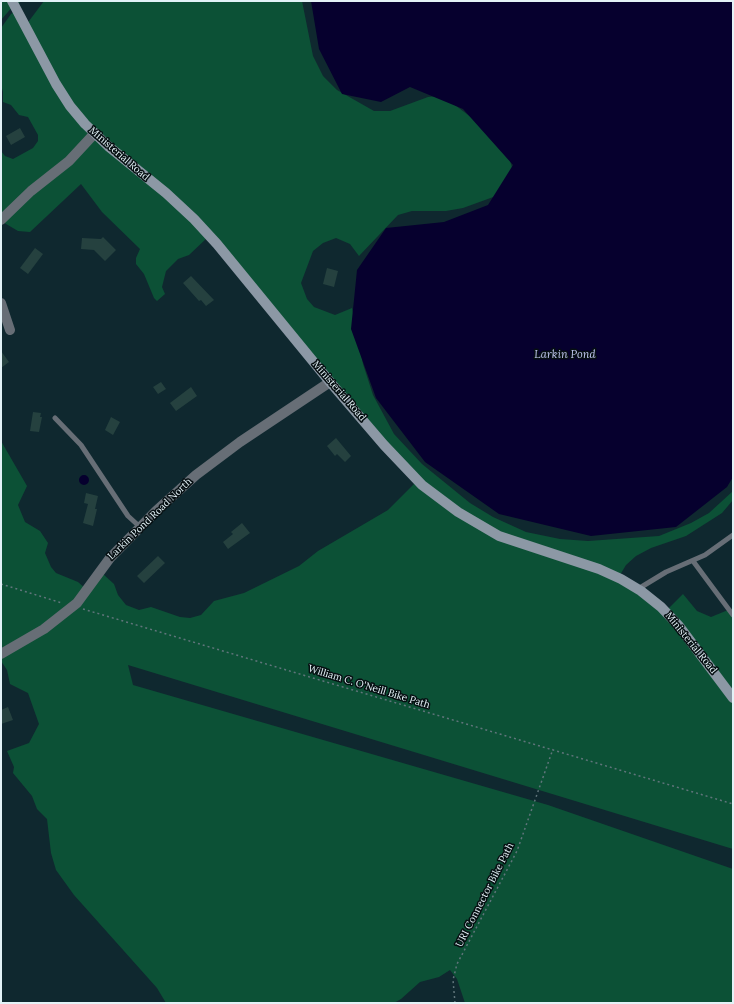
<!DOCTYPE html>
<html>
<head>
<meta charset="utf-8">
<style>
  body { margin:0 }
  #map { position:relative; width:734px; height:1004px; overflow:hidden; background:#0f282f; font-family:Lora,serif }
  canvas { display:block }
  .frame { position:absolute; inset:0; border:2px solid #e3f2f7; pointer-events:none }
</style>
</head>
<body>
<div id="map">
<canvas width="734" height="1004"></canvas>
<div class="frame"></div>
</div>
<script>
const g = document.querySelector('canvas').getContext('2d');
g.lineJoin = 'round';
function paint(path, color) { g.fillStyle = color; g.fill(path, 'evenodd'); }
const poly = rows => new Path2D(rows.map(r => 'M' + r).join(''));
function strokePath(path, color, width, dash) { g.strokeStyle = color; g.lineWidth = width; g.lineCap = dash ? 'butt' : 'round'; g.setLineDash(dash || []); g.stroke(path); }
function write(font, color, halo, rows, align = 'center') {
  g.font = font + ' Lora,serif'; g.lineWidth = 3; g.setLineDash([]); g.textBaseline = 'middle'; g.strokeStyle = halo; g.fillStyle = color; for (const [text, x, y, turn = 0] of rows) {
    g.save(); g.translate(x, y); g.rotate((+turn || 0) * Math.PI / 180); g.textAlign = isNaN(turn) ? turn : align; if (halo) g.strokeText(text, 0, 0); g.fillText(text, 0, 0); g.restore();
  }
}
const green = poly([
  [1,1,21,1,16,6,14,5,1,20],
  [44,1,302,1,313,56,323,76,337,90,374,111,390,111,428,97,437,96,447,99,505,143,513,171,496,196,463,208,446,211,412,211,398,215,359,256,350,244,336,238,323,243,313,251,301,283,307,299,314,307,335,315,352,308,363,364,373,395,394,434,422,464,470,503,493,517,526,532,560,539,588,541,659,536,691,523,709,513,733,491,733,500,722,513,686,536,651,548,636,556,626,565,620,575,666,611,683,594,697,611,711,617,733,608,733,849,128,665,133,685,548,805,733,869,733,1003,465,1003,457,979,450,970,439,977,420,982,401,999,394,1003,166,1003,157,988,74,895,56,870,51,853,47,819,37,809,32,796,13,773,14,767,7,751,29,743,39,724,28,693,10,684,7,670,1,661,1,441,27,486,18,505,25,522,40,531,48,543,45,553,51,567,56,573,78,582,86,589,103,574,114,584,118,595,126,605,139,610,151,607,180,617,190,618,201,615,214,601,244,593,299,566,318,551,388,510,414,484,409,472,208,237,189,255,178,259,166,271,162,287,165,294,157,301,154,298,144,274,136,264,136,258,140,249,102,212,81,184,30,232,18,231,1,221,1,151,5,156,13,159,33,148,38,141,38,135,28,117,19,115,11,105,3,102,3,92,1,85,1,28,11,14,17,10,26,25]
]);
const water = poly([
  [311,1,733,1,733,477,727,487,676,527,591,536,499,514,425,462,376,398,351,329,357,270,386,228,444,222,488,205,513,165,463,109,410,87,381,102,342,94,319,49],
  '79 480a5 5 0 1 1 10 0a5 5 0 1 1-10 0Z'
]);
const building = poly([
  [20,128,25,137,11,145,6,136],
  [103,237,116,250,105,261,94,250,81,249,82,238,101,239],
  [35,248,43,254,28,274,20,268],
  [327,268,338,271,334,287,323,284],
  [191,276,214,300,206,306,201,300,199,301,183,283],
  [1,351,9,362,1,368],
  [161,382,166,389,158,394,153,387],
  [191,387,197,396,176,411,170,403],
  [33,412,41,413,40,417,42,417,39,432,30,431],
  [111,417,120,422,113,435,105,430],
  [336,438,351,456,345,462,337,454,335,456,327,446],
  [86,493,98,496,95,509,97,509,93,526,83,523,88,504,84,503],
  [242,523,250,533,228,549,223,542,233,534,231,532],
  [158,556,165,563,144,583,137,576],
  [8,707,13,720,1,724,1,710]
]);
const path = poly([
  [1,584,62,603],
  [83,609,733,804],
  [455,1003,453,980,457,964,517,851,553,749]
]);
const lane = poly([
  [55,418,81,445,128,516,140,527],
  [693,561,733,615],
  [638,589,666,572,705,555,733,535]
]);
const street = poly([
  [1,220,31,191,69,161,95,133],
  [1,303,10,330],
  [1,654,44,629,77,603,110,558,156,511,196,475,240,442,330,382]
]);
const secondary = poly([
  [12,1,56,84,70,106,85,124,108,146,166,193,194,219,217,244,330,382,384,445,422,485,458,512,499,536,599,569,621,579,641,591,661,607,679,626,733,698]
]);
const streetNames = [
  ["Ministerial Road",119,154,41],
  ["Ministerial Road",339,391,49],
  ["Larkin Pond Road North",150,519,-44],
  ["Ministerial Road",691,643,51],
  ["William C. O'Neill Bike Path",369,687,17],
  ["URI Connector Bike Path",485,895,-63]
];
const waterNames = [
  ["Larkin Pond",565,355]
];
paint(green, '#0c5136');
paint(water, '#06002e');
paint(building, '#25413f');
strokePath(path, '#60757b', 1.5, [2, 3]);
strokePath(lane, '#676e76', 5);
strokePath(street, '#676e76', 10);
strokePath(secondary, '#8c98a5', 10);
write('10px', '#e3f2f7', '#060f12', streetNames);
write('italic 11px', '#bfc6ef', '#060f12', waterNames);
</script>
</body>
</html>
